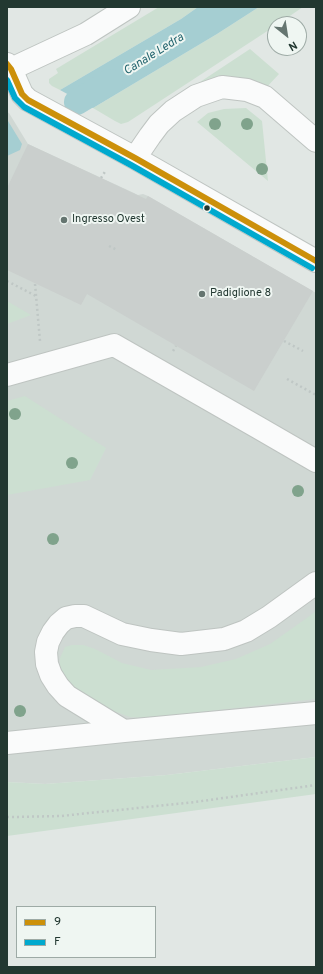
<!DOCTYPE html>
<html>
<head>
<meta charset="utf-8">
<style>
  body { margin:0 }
  #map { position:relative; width:323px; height:974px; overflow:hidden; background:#e1e7e4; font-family:Overpass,sans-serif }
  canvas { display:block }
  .frame { position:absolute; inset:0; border:8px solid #223831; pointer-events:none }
  .legend { position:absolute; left:16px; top:906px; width:140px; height:52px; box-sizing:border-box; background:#eff6f2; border:1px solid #9daaa5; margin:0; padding:5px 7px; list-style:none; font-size:12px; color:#223831 }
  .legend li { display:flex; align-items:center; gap:8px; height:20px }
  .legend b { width:20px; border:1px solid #9daaa5 }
  .north { position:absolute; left:267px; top:16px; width:40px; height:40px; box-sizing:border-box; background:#eff6f2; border:1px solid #9daaa5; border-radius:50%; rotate:150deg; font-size:11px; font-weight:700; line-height:16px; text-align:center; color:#223831 }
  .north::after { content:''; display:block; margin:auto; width:14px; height:18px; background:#657570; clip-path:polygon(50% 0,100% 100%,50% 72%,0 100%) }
</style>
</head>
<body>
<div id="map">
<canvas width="323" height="974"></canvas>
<div class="frame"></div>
<ul class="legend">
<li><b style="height:5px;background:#cc900a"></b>9</li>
<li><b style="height:5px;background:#00a9ce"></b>F</li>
</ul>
<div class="north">N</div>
</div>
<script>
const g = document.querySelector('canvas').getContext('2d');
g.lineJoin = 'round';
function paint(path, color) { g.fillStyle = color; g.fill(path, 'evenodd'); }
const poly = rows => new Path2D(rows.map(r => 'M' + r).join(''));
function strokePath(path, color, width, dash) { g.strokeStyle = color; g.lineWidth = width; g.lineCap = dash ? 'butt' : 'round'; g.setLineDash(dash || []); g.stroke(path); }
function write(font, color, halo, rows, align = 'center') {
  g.font = font + ' Overpass,sans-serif'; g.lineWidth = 4; g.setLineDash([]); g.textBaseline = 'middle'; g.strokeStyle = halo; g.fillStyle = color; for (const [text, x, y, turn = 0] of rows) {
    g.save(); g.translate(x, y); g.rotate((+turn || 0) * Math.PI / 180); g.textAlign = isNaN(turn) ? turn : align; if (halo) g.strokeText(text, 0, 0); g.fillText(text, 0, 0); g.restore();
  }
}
const built = poly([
  [7,112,9,113,28,144,134,193,138,195,143,194,148,196,316,293,316,757,167,775,45,784,7,782]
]);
const green = poly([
  [159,7,198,7,181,19,60,90,52,86,49,83,49,79,58,73,56,69],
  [259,7,303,7,278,24,275,24,275,26,128,122,121,124,115,121,93,108,217,34],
  [250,49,279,74,265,89,258,84,248,79,236,77,221,78,194,86],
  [246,108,262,121,268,181,197,122,208,113,224,109],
  [7,301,31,315,7,324],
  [25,396,106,448,90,480,7,495,7,401],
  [316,611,316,699,147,718,130,717,108,709,78,695,60,671,60,658,65,647,72,645,83,645,95,649,122,663,151,670,201,667,236,659,270,644,304,620],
  [316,757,316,794,7,836,7,782,45,784,167,775]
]);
const water = poly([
  [198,7,259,7,217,34,93,108,60,90,181,19],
  [7,121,8,121,22,144,20,150,7,156]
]);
const canal = poly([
  [77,102,110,82]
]);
const building = poly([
  [28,144,146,199,148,196,313,291,254,391,87,294,81,305,7,270,7,188]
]);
const path = poly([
  [101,178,106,170],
  [109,246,117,250],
  [7,281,36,296],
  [35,284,40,341],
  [284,341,303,351],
  [173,351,176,346],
  [287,379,316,395],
  [7,817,14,817,61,816,195,802,316,785]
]);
const minor = poly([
  [7,64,11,69,22,94,28,100,135,158,316,261],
  [11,69,86,34,129,7],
  [135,158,150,136,159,124,173,111,196,96,222,87,247,90,265,97,316,141],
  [7,375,114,345,259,428,316,461],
  [124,731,67,696,58,686,51,675,47,664,46,652,48,642,53,632,59,624,66,618,75,616,84,616,122,634,151,640,181,644,224,639,246,631,269,617,316,583],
  [7,743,124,731,316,713]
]);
const bus1 = poly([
  [7,64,11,69,22,94,28,100,135,158,316,261]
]);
const bus2 = poly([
  [7,80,15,98,24,107,131,165,312,268]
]);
const trees = [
  [215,124],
  [247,124],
  [262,169],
  [15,414],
  [72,463],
  [298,491],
  [53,539],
  [20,711]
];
const markers = [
  [207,208,3.5,"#223831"],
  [64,220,4,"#657570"],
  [202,294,4,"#657570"]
];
const poiNames = [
  ["Ingresso Ovest",72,220],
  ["Padiglione 8",210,294]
];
const waterNames = [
  ["Canale Ledra",154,55,-32]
];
paint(built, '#d0d8d4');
paint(green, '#ccdfd1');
paint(water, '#a5ced2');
strokePath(canal, '#a5ced2', 26);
paint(building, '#cacfcd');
strokePath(minor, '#bec4c1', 24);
strokePath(path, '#bfc7c5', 2.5, [2, 3]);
strokePath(minor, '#fafbfb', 22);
strokePath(bus1, '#cc900a', 6);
strokePath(bus2, '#00a9ce', 6);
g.fillStyle = '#80a38c';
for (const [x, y] of trees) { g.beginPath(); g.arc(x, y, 6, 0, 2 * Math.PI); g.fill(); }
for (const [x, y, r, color] of markers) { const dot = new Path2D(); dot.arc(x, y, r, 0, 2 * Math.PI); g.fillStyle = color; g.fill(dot); strokePath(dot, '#eff6f2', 1.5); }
write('11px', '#223831', '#eff6f2', poiNames, 'left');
write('italic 12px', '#22646e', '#eff6f2', waterNames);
</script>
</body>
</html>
